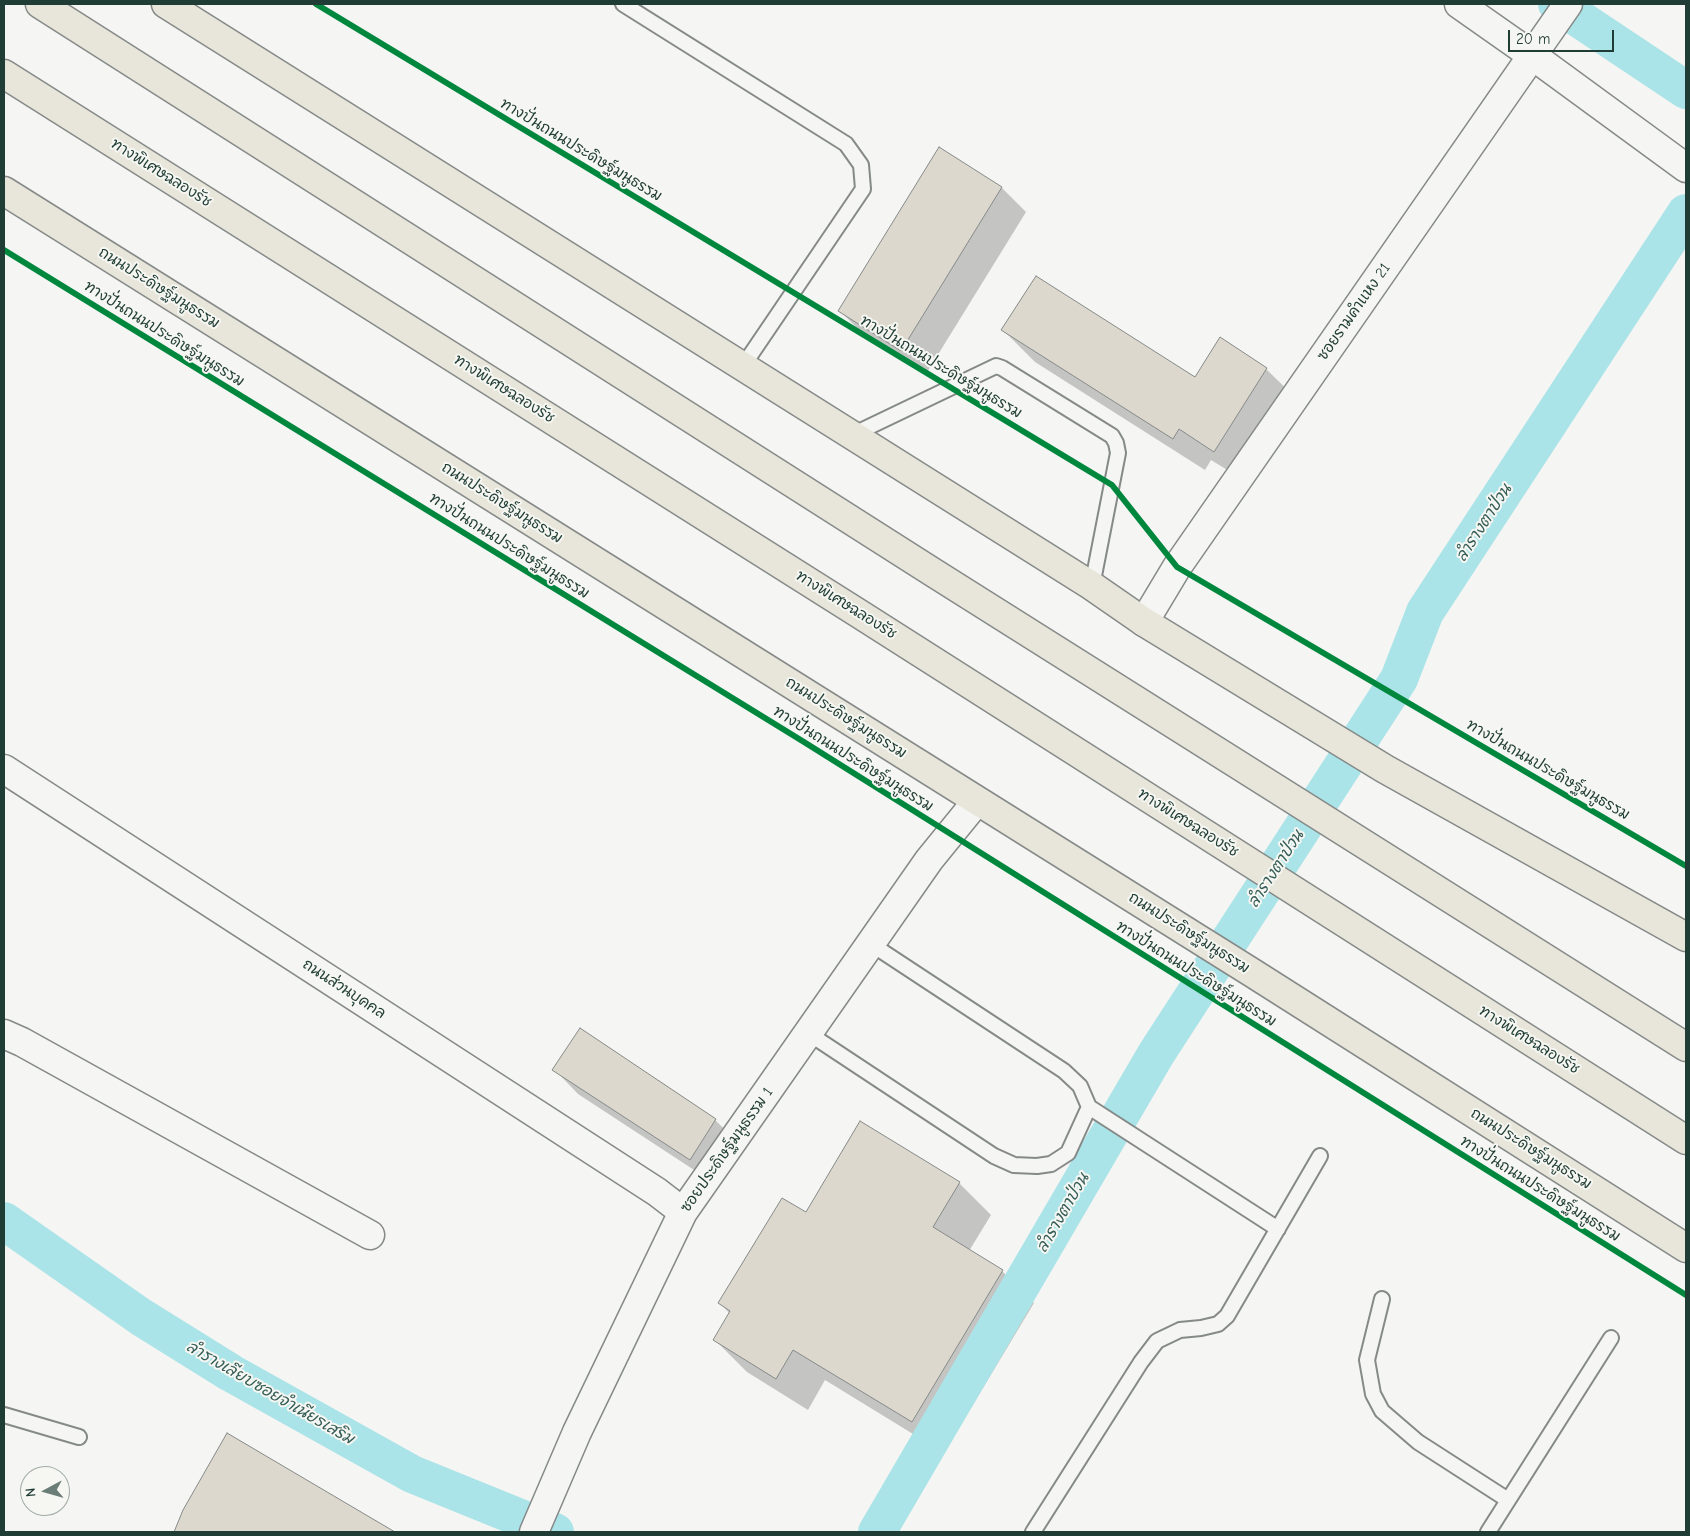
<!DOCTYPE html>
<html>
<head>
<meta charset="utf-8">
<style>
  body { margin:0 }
  #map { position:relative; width:1690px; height:1536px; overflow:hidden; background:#f5f5f3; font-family:"Comic Neue",sans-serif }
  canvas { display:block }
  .frame { position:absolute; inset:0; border:5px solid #1f3d34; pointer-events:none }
  .north { position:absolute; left:20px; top:1466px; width:50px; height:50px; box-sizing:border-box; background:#f6f6f2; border:1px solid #a0aca6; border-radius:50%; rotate:264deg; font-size:14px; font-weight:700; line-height:20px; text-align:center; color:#1f3d34 }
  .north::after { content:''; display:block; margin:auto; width:18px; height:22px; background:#6a7d77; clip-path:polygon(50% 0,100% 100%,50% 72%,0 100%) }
  .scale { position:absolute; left:1508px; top:30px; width:106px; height:22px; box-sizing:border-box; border:2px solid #1f3d34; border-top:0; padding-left:6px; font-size:15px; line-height:18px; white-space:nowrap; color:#1f3d34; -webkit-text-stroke:4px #f6f6f2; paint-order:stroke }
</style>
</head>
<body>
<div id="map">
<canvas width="1690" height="1536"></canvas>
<div class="frame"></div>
<div class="north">N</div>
<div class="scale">20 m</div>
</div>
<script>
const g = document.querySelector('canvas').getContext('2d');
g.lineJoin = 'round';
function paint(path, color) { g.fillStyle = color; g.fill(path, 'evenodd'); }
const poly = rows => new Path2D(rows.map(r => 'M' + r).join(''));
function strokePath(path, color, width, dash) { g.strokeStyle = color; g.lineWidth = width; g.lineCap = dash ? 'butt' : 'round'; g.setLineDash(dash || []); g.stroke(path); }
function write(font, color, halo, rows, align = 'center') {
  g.font = font + ' "Comic Neue","Playpen Sans Thai",sans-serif'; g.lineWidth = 4; g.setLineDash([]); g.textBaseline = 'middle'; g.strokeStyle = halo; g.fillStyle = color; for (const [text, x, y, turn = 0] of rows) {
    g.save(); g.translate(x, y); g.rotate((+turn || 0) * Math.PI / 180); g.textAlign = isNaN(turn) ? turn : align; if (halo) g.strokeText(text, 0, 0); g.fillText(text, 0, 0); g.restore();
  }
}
const shadow = poly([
  [939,149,1002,188,1026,212,926,374,864,335,840,311],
  [1003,330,1195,379,1266,369,1298,400,1247,482,1211,460,1205,470,1035,362],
  [554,1069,715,1120,740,1144,714,1183,578,1094],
  [959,1183,991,1215,969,1251,1002,1271,1034,1303,944,1453,825,1380,808,1410,747,1372,715,1340,730,1314,720,1303,806,1214],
  [228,1435,393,1532,176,1532,184,1511]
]);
const canal = poly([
  [1557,4,1686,90],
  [4,1221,141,1317,231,1373,412,1474,555,1532],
  [877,1532,1156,1054,1399,679,1425,612,1686,213]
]);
const building = poly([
  [939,147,1002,187,901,351,838,311,939,147],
  [1036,276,1195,377,1220,337,1267,368,1214,452,1179,429,1173,439,1001,330,1036,276],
  [580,1028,716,1119,690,1160,552,1070,580,1028],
  [860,1121,960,1182,933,1227,1003,1270,912,1422,793,1350,776,1379,713,1340,730,1311,718,1303,782,1198,806,1212,860,1121],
  [227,1433,395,1532,174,1532,183,1510,227,1433]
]);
const service = poly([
  [623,4,846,144,861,165,863,189,743,366],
  [852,435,996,366,1002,368,1112,436,1116,443,1118,453,1092,586],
  [808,1033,994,1156,1014,1165,1037,1166,1051,1164,1068,1153,1089,1107,1080,1086,1064,1071,871,944],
  [1089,1107,1278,1229],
  [1382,1299,1367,1360,1373,1394,1382,1411,1418,1442,1508,1500],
  [4,1415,79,1437],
  [1033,1532,1141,1362,1157,1341,1180,1330,1201,1328,1218,1324,1227,1316,1320,1156],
  [1488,1532,1611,1338]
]);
const minor = poly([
  [1533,56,1686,168],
  [4,769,657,1192,683,1212],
  [4,1034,22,1042,370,1235],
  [534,1532,577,1432,683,1212,929,860,977,801]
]);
const tertiary = poly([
  [1459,4,1533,56],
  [1144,622,1177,567,1568,4]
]);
const primary = poly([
  [166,4,1092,586,1144,622,1385,769,1686,937],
  [4,191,1251,972,1686,1248]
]);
const motorway = poly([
  [40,4,934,573,1686,1047],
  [4,74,858,613,1686,1140]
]);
const cycleway = poly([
  [316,4,1112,485,1177,567,1686,866],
  [4,250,804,742,1686,1295]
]);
const streetNames = [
  ["ทางปั่นถนนประดิษฐ์มนูธรรม",581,150,31],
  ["ทางพิเศษฉลองรัช",161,173,32],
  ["ถนนประดิษฐ์มนูธรรม",159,288,32],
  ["ซอยรามคำแหง 21",1354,312,-55],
  ["ทางปั่นถนนประดิษฐ์มนูธรรม",164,334,32],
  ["ทางปั่นถนนประดิษฐ์มนูธรรม",941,367,31],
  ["ทางพิเศษฉลองรัช",504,389,32],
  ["ถนนประดิษฐ์มนูธรรม",502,503,32],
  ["ทางปั่นถนนประดิษฐ์มนูธรรม",509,546,32],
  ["ทางพิเศษฉลองรัช",846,605,32],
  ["ถนนประดิษฐ์มนูธรรม",846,718,32],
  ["ทางปั่นถนนประดิษฐ์มนูธรรม",853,759,32],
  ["ทางปั่นถนนประดิษฐ์มนูธรรม",1548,770,30],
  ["ทางพิเศษฉลองรัช",1188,823,32],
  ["ถนนประดิษฐ์มนูธรรม",1189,933,32],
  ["ทางปั่นถนนประดิษฐ์มนูธรรม",1196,974,32],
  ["ถนนส่วนบุคคล",344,989,33],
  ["ทางพิเศษฉลองรัช",1529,1040,32],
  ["ถนนประดิษฐ์มนูธรรม",1531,1149,32],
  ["ซอยประดิษฐ์มนูธรรม 1",727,1150,-55],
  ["ทางปั่นถนนประดิษฐ์มนูธรรม",1540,1189,32]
];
const waterNames = [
  ["ลำรางตาป่วน",1484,523,-57],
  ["ลำรางตาป่วน",1276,869,-57],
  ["ลำรางตาป่วน",1063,1213,-60],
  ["ลำรางเลียบซอยจำเนียรเสริม",270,1393,30]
];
paint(shadow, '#0003');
strokePath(canal, '#abe4e8', 38);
paint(building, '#ddd8ce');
strokePath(building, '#858a88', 1);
strokePath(service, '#858a88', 18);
strokePath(minor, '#858a88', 31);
strokePath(tertiary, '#858a88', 31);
strokePath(primary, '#858a88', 31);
strokePath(motorway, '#858a88', 31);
strokePath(service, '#f5f5f3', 14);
strokePath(minor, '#f5f5f3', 28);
strokePath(tertiary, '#f5f5f3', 28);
strokePath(primary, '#e8e6da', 28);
strokePath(motorway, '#e8e6da', 28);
strokePath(cycleway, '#00873e', 6);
write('15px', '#1f3d34', '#f6f6f2', streetNames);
write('italic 16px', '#355d57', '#f6f6f2', waterNames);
</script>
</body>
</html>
